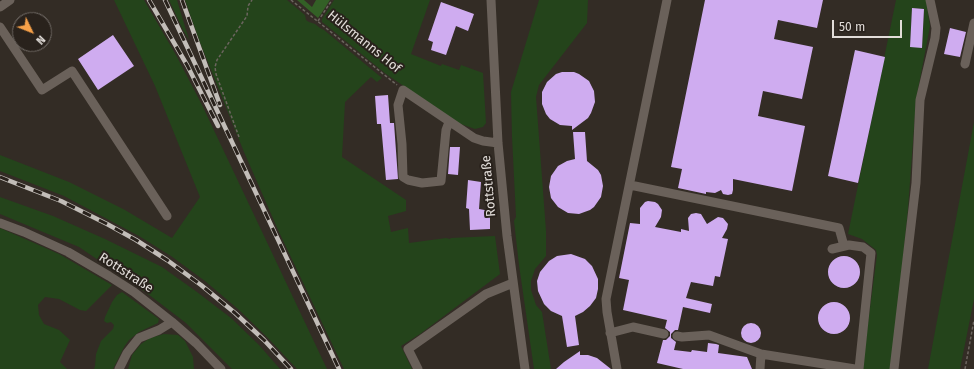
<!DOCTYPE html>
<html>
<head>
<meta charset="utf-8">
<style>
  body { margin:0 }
  #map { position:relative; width:974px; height:369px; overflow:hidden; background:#332c25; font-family:"Fira Sans",sans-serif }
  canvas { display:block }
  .north { position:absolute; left:12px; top:12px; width:40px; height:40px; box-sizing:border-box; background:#29221c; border:1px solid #736d68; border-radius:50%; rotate:133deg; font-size:11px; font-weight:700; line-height:16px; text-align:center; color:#e2ddd9 }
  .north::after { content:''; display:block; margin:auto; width:14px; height:18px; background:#f7a149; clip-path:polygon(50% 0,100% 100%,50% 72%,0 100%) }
  .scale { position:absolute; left:832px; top:20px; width:70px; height:18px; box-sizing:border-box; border:2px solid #e2ddd9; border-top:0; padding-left:5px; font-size:12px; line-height:14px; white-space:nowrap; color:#e2ddd9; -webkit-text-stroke:3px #29221c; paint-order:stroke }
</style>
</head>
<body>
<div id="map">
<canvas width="974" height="369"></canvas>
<div class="north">N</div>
<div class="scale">50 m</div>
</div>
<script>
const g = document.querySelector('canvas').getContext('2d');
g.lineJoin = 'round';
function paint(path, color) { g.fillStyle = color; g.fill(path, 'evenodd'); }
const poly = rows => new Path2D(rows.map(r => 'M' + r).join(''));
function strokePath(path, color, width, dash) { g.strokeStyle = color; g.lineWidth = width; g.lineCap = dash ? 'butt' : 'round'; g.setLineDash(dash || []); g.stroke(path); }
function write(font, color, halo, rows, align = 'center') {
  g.font = font + ' "Fira Sans",sans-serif'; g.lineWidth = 4; g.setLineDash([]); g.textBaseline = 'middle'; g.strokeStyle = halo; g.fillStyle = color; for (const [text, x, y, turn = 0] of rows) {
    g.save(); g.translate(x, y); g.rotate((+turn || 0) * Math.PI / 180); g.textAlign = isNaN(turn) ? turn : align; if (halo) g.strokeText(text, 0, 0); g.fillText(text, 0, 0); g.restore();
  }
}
const green = poly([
  [114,0,144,0,176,55,202,105,327,369,297,369,268,338,238,309,205,281,171,256,139,236,64,196,0,171,0,155,69,182,125,210,172,238,200,197,155,86],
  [169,0,177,0,189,40,183,30],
  [185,0,287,0,305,15,306,20,309,22,315,24,320,28,324,30,382,78,377,82,371,77,345,102,342,157,406,200,406,211,388,216,391,232,408,228,409,243,446,238,450,239,451,238,495,236,500,274,420,334,401,346,412,369,344,369,279,232,244,152,199,40],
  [334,0,430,0,411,54,441,66,442,64,459,70,461,65,483,73,486,123,483,127,475,129,458,123,386,74,326,25,322,22,322,19],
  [539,0,588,0,587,23,539,85,536,97,546,231,546,256,535,269,531,281,531,290,536,305,542,312,551,369,534,369,519,265,514,221,516,217,512,137,511,92],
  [896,0,926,0,930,26,916,100,908,209,892,369,862,369,877,255,876,250,862,239,848,234],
  [912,8,924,9,922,47,910,47],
  [974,122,974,299,960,369,928,369],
  [0,197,53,216,105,239,162,267,197,292,231,318,259,345,280,369,232,369,186,323,144,291,79,247,0,214],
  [0,228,59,254,112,285,86,311,80,310,59,299,45,297,38,305,39,315,44,324,59,330,70,340,60,362,67,369,0,369],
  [122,292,159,319,158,323,139,332,129,340,124,347,113,369,94,369,95,366,96,354,101,341,113,329,114,325,111,322,107,323,104,321,105,317,112,302,117,295],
  [164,334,178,335,185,341,193,357,194,369,128,369,132,355,141,344,150,338]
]);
const forest = poly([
  [297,0,304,0,312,7,316,0,330,0,321,14,318,18]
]);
const building = poly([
  [705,0,823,0,817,28,778,20,774,39,813,47,802,99,763,91,758,116,805,126,792,191,733,179,733,190,732,194,728,195,723,194,721,190,715,193,706,192,706,194,678,188,682,169,671,167],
  [441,2,474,14,468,31,456,26,446,55,431,50,433,42,428,40],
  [912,8,924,9,922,48,910,47],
  [950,28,966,32,960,57,944,54],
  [113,35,134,66,98,90,78,59],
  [855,50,885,57,858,183,828,176],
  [562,72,574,72,579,74,589,81,594,91,595,102,591,113,588,118,572,130,572,126,560,125,550,119,546,114,542,104,542,92,547,82,556,74],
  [388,95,390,123,394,123,398,179,386,180,381,124,377,124,375,96],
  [573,132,585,132,587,161,598,170,601,175,603,186,601,197,594,207,590,210,579,214,568,213,558,207,551,198,549,187,551,176,558,166,567,161,575,159],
  [450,147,460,147,458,175,448,174],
  [468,180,481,182,479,209,490,211,490,229,470,230,469,209,466,208],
  [648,201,655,202,658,204,662,210,661,217,655,227,681,232,681,229,689,231,688,218,691,214,696,213,701,214,707,224,718,217,723,218,728,224,727,229,722,238,728,239,720,277,715,276,713,286,691,282,686,298,712,304,710,313,683,307,678,330,675,330,671,334,671,338,676,342,674,350,691,352,692,350,707,352,708,343,716,344,719,345,718,353,747,357,752,369,683,369,657,363,663,340,666,340,670,336,670,332,665,328,667,320,623,310,629,280,619,278,630,223,640,224,640,208,645,202],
  [571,254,585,259,592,266,598,279,598,289,596,298,590,306,583,312,575,316,579,345,567,347,562,316,551,311,544,304,538,291,537,281,540,272,549,261,557,256],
  '828 272a16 16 0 1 1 32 0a16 16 0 1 1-32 0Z',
  '818 318a16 16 0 1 1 32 0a16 16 0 1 1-32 0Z',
  '741 333a10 10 0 1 1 20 0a10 10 0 1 1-20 0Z',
  [580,351,580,355,588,355,597,358,611,369,556,369,564,362]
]);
const path = poly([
  [291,0,397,85],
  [318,21,332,0],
  [239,137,216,74,215,67,217,60,247,16,248,6,252,0],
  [965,369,974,320]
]);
const minor = poly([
  [491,0,498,143,507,236,525,369],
  [0,7,10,0],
  [0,27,42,90,72,71,167,216],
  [965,64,974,23],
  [449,122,446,130,441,181,422,183,408,180,403,177,402,144,398,105,403,90,474,138,483,141,498,143],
  [630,185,839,228,844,246],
  [0,223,24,232,68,252,109,276,134,292,172,322,196,343,221,369],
  [832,249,849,245,863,247,871,253,859,369],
  [610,333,633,327,664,334],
  [677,336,682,337,709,335,761,354,855,369],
  [119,369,127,353,139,338,159,330,172,322],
  [418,369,408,349,486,294,513,283],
  [617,369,607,312,606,299,667,0],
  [760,369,761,354],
  [894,369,916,183,920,100,935,38,936,28,930,0]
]);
const rail = poly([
  [149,0,187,65,218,126],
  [165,0,339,369],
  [182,0,220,105],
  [0,177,61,201,107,224,136,240,167,260,201,285,235,313,264,340,291,369]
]);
const streetNames = [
  ["Hülsmanns Hof",364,42,39],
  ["Rottstraße",489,186,-95],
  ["Rottstraße",126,273,33]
];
paint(green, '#24441b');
paint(forest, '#336026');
paint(building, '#cfacf0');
strokePath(path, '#6c655f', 1.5, [3, 2]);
strokePath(minor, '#6a615a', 9);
strokePath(rail, '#c2bdb8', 4.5);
strokePath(rail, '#29221c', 3, [9]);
write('13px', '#e2ddd9', '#29221c', streetNames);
</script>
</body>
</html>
